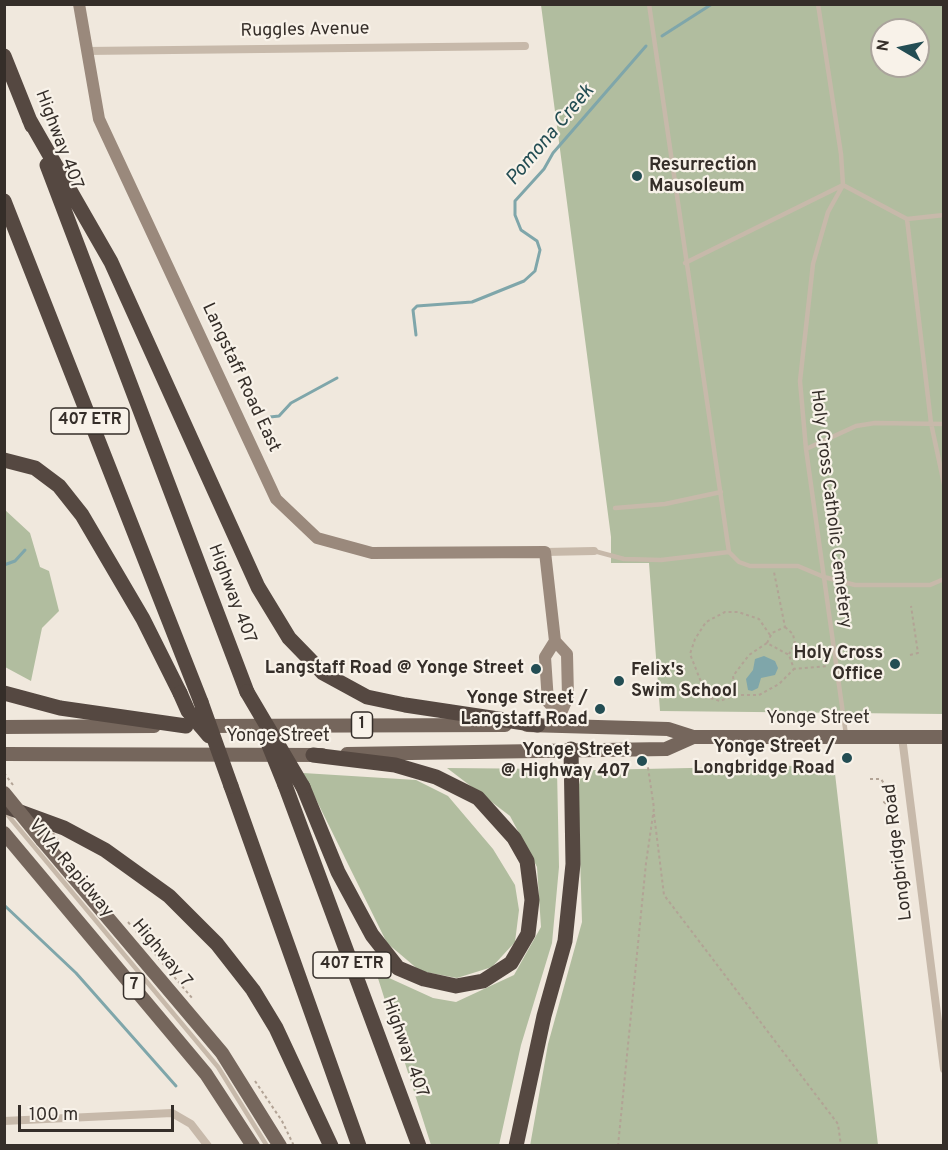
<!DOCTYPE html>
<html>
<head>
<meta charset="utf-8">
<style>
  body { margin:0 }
  #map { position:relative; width:948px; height:1150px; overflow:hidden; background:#f0e8dd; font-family:Overpass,sans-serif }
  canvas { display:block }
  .frame { position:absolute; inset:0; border:6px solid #352e29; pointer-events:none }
  .north { position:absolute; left:870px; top:18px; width:60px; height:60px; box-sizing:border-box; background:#f8f2e9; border:2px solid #aaa49c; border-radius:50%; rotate:279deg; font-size:16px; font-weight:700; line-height:24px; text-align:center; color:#352e29 }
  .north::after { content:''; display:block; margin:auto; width:21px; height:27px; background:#234d53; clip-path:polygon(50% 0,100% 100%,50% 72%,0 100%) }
  .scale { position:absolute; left:18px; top:1105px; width:156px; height:27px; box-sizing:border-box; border:3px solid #352e29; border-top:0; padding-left:8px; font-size:18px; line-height:21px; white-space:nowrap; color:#352e29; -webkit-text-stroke:4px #f8f2e9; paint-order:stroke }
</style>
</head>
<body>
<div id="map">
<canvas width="948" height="1150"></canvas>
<div class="frame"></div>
<div class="north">N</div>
<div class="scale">100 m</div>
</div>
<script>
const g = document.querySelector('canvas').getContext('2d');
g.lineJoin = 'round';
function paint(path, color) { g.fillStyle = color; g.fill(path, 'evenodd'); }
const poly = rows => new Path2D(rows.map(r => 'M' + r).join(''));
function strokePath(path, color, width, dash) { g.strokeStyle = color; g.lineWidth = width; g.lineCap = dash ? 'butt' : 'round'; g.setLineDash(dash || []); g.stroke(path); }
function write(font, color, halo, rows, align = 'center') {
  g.font = font + ' Overpass,sans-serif'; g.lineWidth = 4.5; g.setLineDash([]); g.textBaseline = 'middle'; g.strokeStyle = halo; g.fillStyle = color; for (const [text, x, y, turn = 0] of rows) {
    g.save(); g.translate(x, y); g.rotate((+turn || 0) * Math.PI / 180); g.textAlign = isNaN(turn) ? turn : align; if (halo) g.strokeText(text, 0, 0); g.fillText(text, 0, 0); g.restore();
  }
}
const green = poly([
  [541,5,943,5,943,714,660,711,649,563,611,563,611,537],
  [882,30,918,30,918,66,882,66],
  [4,509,30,533,40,567,49,571,59,611,42,628,31,681,5,667],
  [834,765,878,1145,530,1146,548,1044,582,922,578,789,581,776,594,770],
  [447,768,557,769,559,867,552,943,521,1045,499,1145,431,1145,376,972,433,998,456,1002,514,975,541,927,537,867,510,816],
  [303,773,416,780,448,796,493,849,515,885,519,910,515,942,492,967,457,978,420,971,387,943]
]);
const water = poly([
  [764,656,775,661,778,668,775,675,761,678,758,688,752,691,748,690,746,679,753,670,755,659]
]);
const stream = poly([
  [935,4,944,5],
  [662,36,712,4],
  [416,335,413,310,417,306,472,302,524,281,535,271,540,250,537,241,521,230,515,215,515,201,544,169,553,153,646,46],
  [270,417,279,416,291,403,337,378],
  [4,565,15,561,25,550],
  [4,905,76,973,176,1086]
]);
const path = poly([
  [785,627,793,634,795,644,789,654],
  [770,635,759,619,738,612,725,612,706,622,695,639,690,654,707,697,720,701,735,695,733,676,749,655,767,643,789,655,794,669,828,666],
  [767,643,772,633,785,627,774,572],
  [910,655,918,653,911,606],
  [735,695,759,695,779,684,794,669],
  [870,779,881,779,885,785,887,798,884,802,888,806,890,823],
  [887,798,891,801,888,806],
  [654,814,664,895,838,1124,841,1146],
  [128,922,192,998],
  [255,1081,282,1121,294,1146],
  [618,1146,646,863,654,808,647,761]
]);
const lane = poly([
  [649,4,729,552,739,562,750,566,798,566,824,577,855,585,930,585,944,579],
  [818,4,841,154,843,185,828,212,813,264,800,381,806,449,846,735],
  [907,219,931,423,944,484],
  [685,263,843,185,907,219,944,215],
  [806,449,856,426,875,423,944,424],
  [615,508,665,504,721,492],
  [594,551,624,559,661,560,729,552],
  [6,813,218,1067,267,1146]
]);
const street = poly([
  [86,51,525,46],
  [545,552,594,551],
  [902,737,944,1069],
  [4,1121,172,1113,191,1124,208,1146]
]);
const secondary = poly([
  [79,4,99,119,276,499,317,538,372,553,545,552,555,641,567,654,568,697,560,715],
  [555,641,545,657,548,702,560,715,563,722]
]);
const primary = poly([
  [527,725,668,729,693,737,944,737],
  [200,726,505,725],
  [4,727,154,726],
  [4,754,322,755],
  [347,754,666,749,693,737],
  [4,833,206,1074,253,1146],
  [42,840,222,1053,280,1146]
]);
const highway = poly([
  [4,56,32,126],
  [29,119,111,262,258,587,289,638,323,673,367,697,405,705,538,725],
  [47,165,247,692],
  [4,201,201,702],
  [4,460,35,468,59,486,82,515,143,619,180,693],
  [4,693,60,708,186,726],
  [285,785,419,1146],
  [231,786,359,1146],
  [303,787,338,872,372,935,398,968,424,979,456,986,483,981,511,963,528,934,532,900,527,861,514,838,478,798,436,777,395,765,313,755],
  [4,806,64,828,105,850,169,896,217,944,253,990,276,1028,331,1146],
  [516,1146,544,1016,565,941,573,864,571,749]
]);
const pathBridge = poly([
  [4,773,13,785],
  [53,833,58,840]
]);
const primaryBridge = poly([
  [4,793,42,840]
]);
const highwayBridge = poly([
  [247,692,303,787],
  [180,693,188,711,209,736],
  [201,702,231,786],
  [268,743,285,785]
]);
const markers = [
  [637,176,6,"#234d53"],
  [895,664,6,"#234d53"],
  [536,669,6,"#234d53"],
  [619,681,6,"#234d53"],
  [600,709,6,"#234d53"],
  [847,758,6,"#234d53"],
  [642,761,6,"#234d53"]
];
const shields = [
  [90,421,78],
  [362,725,21],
  [352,965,78],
  [134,986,21]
];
const shieldNames = [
  ["407 ETR",90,421],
  ["1",362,725],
  ["407 ETR",352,965],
  ["7",134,986]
];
const streetNames = [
  ["Ruggles Avenue",305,31,-1],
  ["Highway 407",58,140,69],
  ["Langstaff Road East",240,378,65],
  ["Holy Cross Catholic Cemetery",830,509,83],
  ["Highway 407",231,594,69],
  ["Yonge Street",818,719],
  ["Yonge Street",278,737],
  ["Longbridge Road",899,852,-97],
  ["VIVA Rapidway",70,869,50],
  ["Highway 7",161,954,50],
  ["Highway 407",404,1048,70]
];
const poiNames = [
  ["Resurrection",649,166,"left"],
  ["Mausoleum",649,187,"left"],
  ["Holy Cross",883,654],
  ["Office",883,675],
  ["Langstaff Road @ Yonge Street",524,669],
  ["Felix's",631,671,"left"],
  ["Swim School",631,692,"left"],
  ["Yonge Street /",588,699],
  ["Langstaff Road",588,720],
  ["Yonge Street /",835,748],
  ["Longbridge Road",835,769],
  ["Yonge Street",630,751],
  ["@ Highway 407",630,772]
];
const waterNames = [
  ["Pomona Creek",551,136,-50]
];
paint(green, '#b1bd9f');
paint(water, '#7fa6aa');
strokePath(stream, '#7fa6aa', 3);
strokePath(path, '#b2a395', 2, [3, 3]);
strokePath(lane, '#c7b9aa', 4.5);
strokePath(street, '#c7b9aa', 8);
strokePath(secondary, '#9a897c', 12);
strokePath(primary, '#75665c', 14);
strokePath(highway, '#554841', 15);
strokePath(pathBridge, '#b2a395', 2, [3, 3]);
strokePath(primaryBridge, '#75665c', 14);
strokePath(highwayBridge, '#554841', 15);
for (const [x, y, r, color] of markers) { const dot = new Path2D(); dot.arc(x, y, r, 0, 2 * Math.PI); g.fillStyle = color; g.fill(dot); strokePath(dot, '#f8f2e9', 2); }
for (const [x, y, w] of shields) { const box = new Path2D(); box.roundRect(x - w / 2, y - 13, w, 26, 4.5); g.fillStyle = '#f8f2e9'; g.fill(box); strokePath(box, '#352e29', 1.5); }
write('bold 16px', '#352e29', null, shieldNames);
write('18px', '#352e29', '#f8f2e9', streetNames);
write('bold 18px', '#352e29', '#f8f2e9', poiNames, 'right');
write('italic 20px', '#234d53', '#f8f2e9', waterNames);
</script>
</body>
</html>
